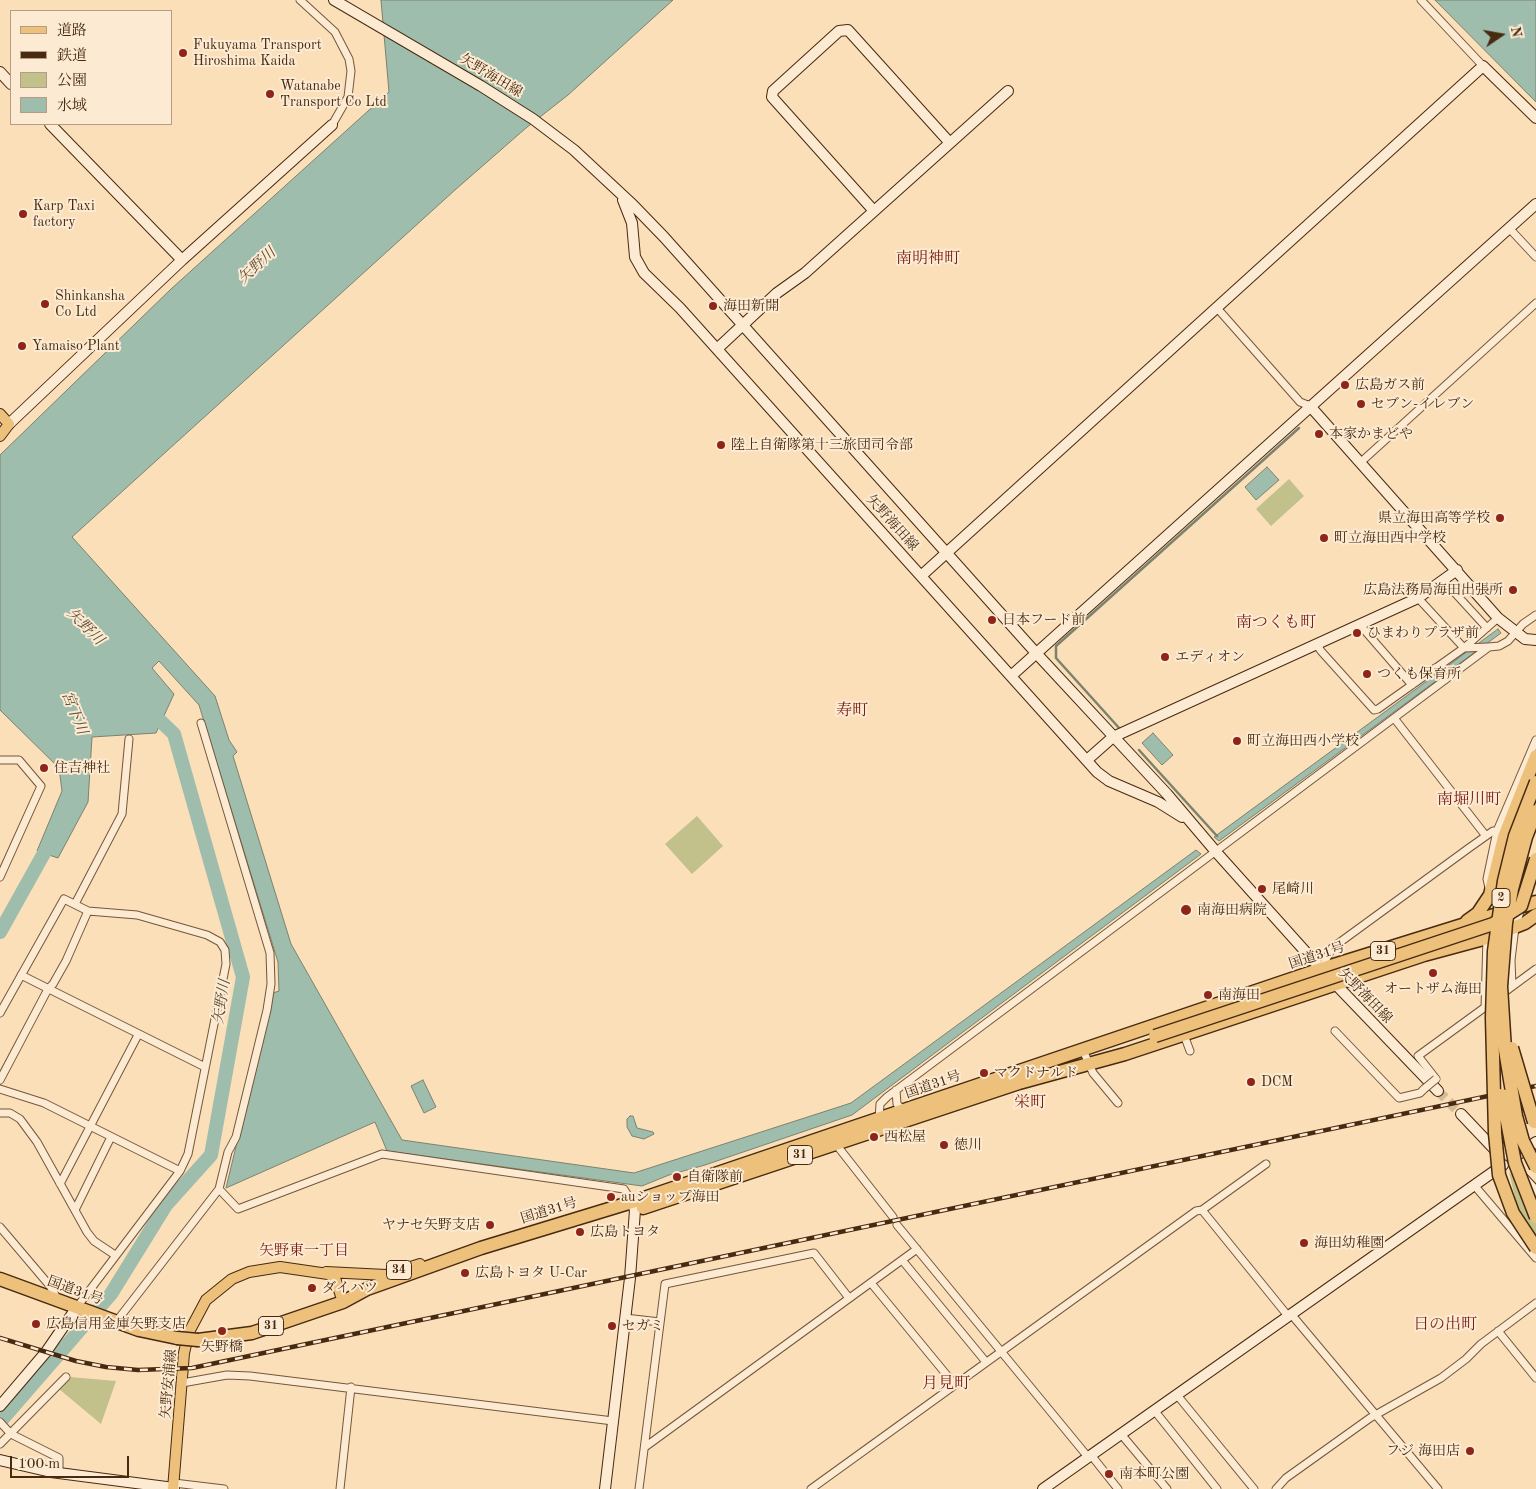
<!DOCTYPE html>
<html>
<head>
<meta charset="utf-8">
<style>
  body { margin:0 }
  #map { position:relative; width:1536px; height:1489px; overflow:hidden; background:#fadfb9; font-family:"Old Standard TT","Noto Serif JP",serif }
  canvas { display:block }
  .legend { position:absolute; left:10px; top:10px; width:162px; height:115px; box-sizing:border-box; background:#fcead2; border:1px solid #b49d84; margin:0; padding:6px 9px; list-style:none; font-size:15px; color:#472a10 }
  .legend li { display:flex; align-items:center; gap:10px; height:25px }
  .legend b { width:25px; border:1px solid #b49d84 }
  .north { position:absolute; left:1476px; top:10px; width:50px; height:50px; -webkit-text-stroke:4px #fcead2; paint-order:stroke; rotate:78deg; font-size:14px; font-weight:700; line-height:20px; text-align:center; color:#472a10 }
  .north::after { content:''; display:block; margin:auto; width:18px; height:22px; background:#472a10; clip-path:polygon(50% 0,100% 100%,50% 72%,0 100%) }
  .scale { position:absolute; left:10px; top:1456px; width:119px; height:22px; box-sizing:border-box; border:2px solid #472a10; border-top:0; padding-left:6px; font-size:15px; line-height:18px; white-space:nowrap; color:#472a10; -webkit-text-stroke:4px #fcead2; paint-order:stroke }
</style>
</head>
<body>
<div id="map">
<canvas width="1536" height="1489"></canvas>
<ul class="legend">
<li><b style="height:6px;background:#edc07c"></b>道路</li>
<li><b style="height:6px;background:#472a10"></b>鉄道</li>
<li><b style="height:14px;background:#c2c18c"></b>公園</li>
<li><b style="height:14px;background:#9fbdac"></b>水域</li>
</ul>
<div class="north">N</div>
<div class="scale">100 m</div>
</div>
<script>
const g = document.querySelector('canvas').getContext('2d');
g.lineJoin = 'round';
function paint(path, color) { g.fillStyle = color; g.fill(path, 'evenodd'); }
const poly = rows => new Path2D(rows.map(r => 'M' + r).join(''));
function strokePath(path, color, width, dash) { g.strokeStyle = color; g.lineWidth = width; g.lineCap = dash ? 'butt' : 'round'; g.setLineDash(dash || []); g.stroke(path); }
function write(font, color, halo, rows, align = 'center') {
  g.font = font + ' "Old Standard TT","Noto Serif JP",serif'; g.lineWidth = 4; g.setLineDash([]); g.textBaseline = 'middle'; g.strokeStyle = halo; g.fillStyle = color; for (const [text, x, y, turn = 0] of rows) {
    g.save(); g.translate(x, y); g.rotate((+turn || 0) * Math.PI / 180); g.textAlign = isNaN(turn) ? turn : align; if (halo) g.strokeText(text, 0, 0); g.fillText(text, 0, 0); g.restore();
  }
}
const green = poly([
  [1289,479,1304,496,1271,526,1256,509],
  [697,816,723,846,692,874,665,844],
  [1509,1172,1536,1201,1536,1238,1517,1206],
  [70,1377,116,1381,101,1424,59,1389]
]);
const water = poly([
  [381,0,673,0,568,95,526,128,455,190,72,537,215,696,229,740,237,752,233,756,291,944,402,1140,634,1173,851,1103,1196,850,1201,854,852,1115,705,1165,669,1175,642,1186,387,1151,375,1122,226,1188,273,993,279,991,278,962,199,705,159,661,152,668,174,694,156,733,92,737,88,802,58,858,37,851,62,791,59,768,0,710,0,455,171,289,389,92,381,0],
  [1435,0,1536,0,1536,102,1435,0],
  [1267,467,1279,480,1256,500,1245,487,1267,467],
  [1498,629,1501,633,1219,841,1214,837,1498,629],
  [1153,733,1173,755,1162,765,1142,743,1153,733],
  [423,1080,436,1107,424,1113,411,1086,423,1080],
  [630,1116,633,1116,637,1128,653,1132,654,1134,644,1139,632,1136,627,1127,627,1119,630,1116]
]);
const stream = poly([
  [1120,729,1056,658,1056,646,1299,428],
  [1139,750,1217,836]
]);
const river = poly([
  [0,932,53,837],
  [0,1422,111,1294,166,1205,211,1155,243,977,174,734,149,710]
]);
const secondaryTunnel = poly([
  [1438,1091,1461,1114]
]);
const street = poly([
  [300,0,335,32,349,59,351,71,348,97,332,125],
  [1421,0,1483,66],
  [1509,228,1536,257],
  [1217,308,1300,402,1310,406],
  [1361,462,1536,303],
  [1444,581,1487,628],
  [1418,598,1464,648,1488,647],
  [1360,625,1412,685],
  [1317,645,1321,651,1374,710,1378,709,1464,648,1498,618],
  [1435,668,1445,680],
  [1394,718,1486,836],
  [0,760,19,760,41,786,0,877],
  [1489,888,1487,879,1497,831,1536,740],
  [75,904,122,814,129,739],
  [1321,969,1332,948,1469,848,1493,831,1497,831],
  [21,975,205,1067],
  [1512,986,1511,960,1515,927,1522,906],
  [1502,994,1536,969],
  [1485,1008,1487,936],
  [0,1013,64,899,88,911,137,915,207,935,220,942,225,950,226,964,188,1154,180,1171,77,1307],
  [1335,1031,1399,1098,1420,1093,1424,1089],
  [1184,1035,1190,1051],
  [1083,1050,1093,1073,1118,1103],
  [1436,1079,1418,1056,1488,1005],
  [0,1080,48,989,53,984,66,961,88,911],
  [0,1089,44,1103,180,1171],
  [896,1090,897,1104,904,1111],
  [0,1113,10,1113,20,1119,37,1142,87,1232,94,1241,115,1255],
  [879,1120,880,1104,887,1097,1489,647,1499,646,1508,641,1523,624,1536,615],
  [835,1143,893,1217],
  [60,1184,138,1035],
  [1474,1185,1536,1258],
  [219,1189,238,1209,382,1154,624,1189,632,1202],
  [75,1210,111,1137],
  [1202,1210,1266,1164],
  [897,1225,1088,1457],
  [0,1227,50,1286,58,1300],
  [902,1260,986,1362],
  [871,1283,955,1385],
  [1291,1314,1438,1489],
  [625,1318,660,1322],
  [116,1322,219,1189,228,1152,236,1137,267,1010,271,984,270,953,201,723],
  [1498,1331,1536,1378],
  [182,1383,227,1375,250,1376,613,1421],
  [1177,1395,1254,1489],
  [1154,1410,1217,1489],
  [0,1422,11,1434,59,1458,59,1473],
  [1121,1434,1167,1489],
  [0,1444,66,1377],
  [645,1447,917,1249],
  [1091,1455,1118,1489],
  [174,1483,224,1489],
  [340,1489,351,1387],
  [639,1489,665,1284,814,1253,849,1298],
  [811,1489,1196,1211,1202,1210,1288,1316],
  [1276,1489,1286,1478,1370,1418,1441,1378,1466,1359,1481,1344,1536,1303]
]);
const secondary = poly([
  [334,0,481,86,533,119,574,150,633,205,664,237,1036,653,1167,794,1217,853,1321,969,1438,1091],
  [0,72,11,84],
  [50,124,182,260],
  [623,200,632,223,635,257,644,273,680,308,1097,772,1109,781,1158,802,1182,817],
  [874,211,772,97,773,91,839,31,848,30,950,143],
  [717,349,777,293,805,273,1008,91],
  [1310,406,1498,618,1525,639,1536,640],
  [9,424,182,260,332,125],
  [921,576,1483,66,1536,118],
  [1011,676,1536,204],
  [1087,760,1113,737,1418,598,1457,570],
  [1461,1114,1498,1153],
  [1513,1158,1536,1142],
  [1522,1177,1536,1192],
  [0,1406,46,1352,77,1307],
  [0,1460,51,1472,174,1488],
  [605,1489,630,1278,635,1210,632,1202],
  [1043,1489,1503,1165]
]);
const primary = poly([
  [0,414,9,424],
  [0,436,9,424],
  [326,1272,386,1275,420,1264],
  [173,1489,184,1353,189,1332,206,1300,232,1279,249,1272,280,1267,328,1274,335,1278,343,1302]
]);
const highway = poly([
  [1467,921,1478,913,1490,895,1504,837,1536,756],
  [643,1208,1019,1083,1125,1054,1424,955,1487,938,1525,923,1536,915],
  [0,1279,139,1330,177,1338],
  [198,1340,252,1333,343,1302,367,1289,481,1248,632,1202,1321,969,1536,902]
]);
const rail = poly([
  [0,1338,76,1361,106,1367,138,1370,192,1368,1536,1086]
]);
const streetBridge = poly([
  [1424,1089,1436,1079]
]);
const highwayBridge = poly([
  [1536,782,1515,836,1504,881,1494,951,1492,1018,1495,1133,1499,1175,1513,1213,1536,1248],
  [1536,811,1526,837,1512,889,1506,923,1501,986,1505,1050,1516,1116,1523,1141,1536,1167],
  [1155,1036,1493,924,1521,906,1536,859],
  [1512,1048,1534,1122],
  [1502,1095,1515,1163,1536,1217],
  [177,1338,198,1340]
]);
const markers = [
  [183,53,5,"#8f2418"],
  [270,94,5,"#8f2418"],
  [23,214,5,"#8f2418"],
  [45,304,5,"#8f2418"],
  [713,306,5,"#8f2418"],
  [22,346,5,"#8f2418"],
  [1345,385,5,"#8f2418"],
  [1361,404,5,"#8f2418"],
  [1319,434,5,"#8f2418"],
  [721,445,5,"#8f2418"],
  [1500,518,5,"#8f2418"],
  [1324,538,5,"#8f2418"],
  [1513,590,5,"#8f2418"],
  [992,620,5,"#8f2418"],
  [1357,633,5,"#8f2418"],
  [1165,657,5,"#8f2418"],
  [1367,674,5,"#8f2418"],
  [1237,741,5,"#8f2418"],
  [44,768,5,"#8f2418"],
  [1262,889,5,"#8f2418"],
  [1186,910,6,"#8f2418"],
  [1433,973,5,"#8f2418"],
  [1208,995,5,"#8f2418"],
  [984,1073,5,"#8f2418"],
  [1251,1082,5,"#8f2418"],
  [874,1137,5,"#8f2418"],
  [944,1145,5,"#8f2418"],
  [677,1177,5,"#8f2418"],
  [611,1197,5,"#8f2418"],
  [490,1225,5,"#8f2418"],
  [580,1232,5,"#8f2418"],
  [1304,1243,5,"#8f2418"],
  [465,1273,5,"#8f2418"],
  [312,1288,5,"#8f2418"],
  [36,1324,5,"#8f2418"],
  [612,1326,5,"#8f2418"],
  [222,1331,5,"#8f2418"],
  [1470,1451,5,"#8f2418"],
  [1109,1474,5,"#8f2418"]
];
const shields = [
  [1501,898,18],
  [1383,951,25],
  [800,1155,25],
  [399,1270,25],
  [271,1326,25]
];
const shieldNames = [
  ["2",1501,898],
  ["31",1383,951],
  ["31",800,1155],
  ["34",399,1270],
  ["31",271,1326]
];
const poiNames = [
  ["Fukuyama Transport",193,45],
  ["Hiroshima Kaida",193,61],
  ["Watanabe",280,86],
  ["Transport Co Ltd",280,102],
  ["Karp Taxi",33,206],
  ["factory",33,222],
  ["Shinkansha",55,296],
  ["Co Ltd",55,312],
  ["海田新開",723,306],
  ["Yamaiso Plant",32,346],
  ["広島ガス前",1355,385],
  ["セブン-イレブン",1371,404],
  ["本家かまどや",1329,434],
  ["陸上自衛隊第十三旅団司令部",731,445],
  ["県立海田高等学校",1490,518,"right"],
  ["町立海田西中学校",1334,538],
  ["広島法務局海田出張所",1503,590,"right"],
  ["日本フード前",1002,620],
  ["ひまわりプラザ前",1367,633],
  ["エディオン",1175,657],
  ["つくも保育所",1377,674],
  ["町立海田西小学校",1247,741],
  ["住吉神社",54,768],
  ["尾崎川",1272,889],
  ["南海田病院",1197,910],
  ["オートザム海田",1433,989,"center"],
  ["南海田",1218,995],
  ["マクドナルド",994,1073],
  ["DCM",1261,1082],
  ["西松屋",884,1137],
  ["徳川",954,1145],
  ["自衛隊前",687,1177],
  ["auショップ海田",621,1197],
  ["ヤナセ矢野支店",480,1225,"right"],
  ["広島トヨタ",590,1232],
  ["海田幼稚園",1314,1243],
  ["広島トヨタ U-Car",475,1273],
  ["ダイハツ",322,1288],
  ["広島信用金庫矢野支店",46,1324],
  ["セガミ",622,1326],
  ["矢野橋",222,1347,"center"],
  ["フジ 海田店",1460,1451,"right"],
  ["南本町公園",1119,1474]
];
const streetNames = [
  ["矢野海田線",491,76,31],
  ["矢野海田線",892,523,48],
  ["国道31号",1317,956,-18],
  ["矢野海田線",1365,996,46],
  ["国道31号",933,1085,-19],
  ["国道31号",549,1211,-17],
  ["国道31号",75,1291,20],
  ["矢野安浦線",169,1384,-85]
];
const waterNames = [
  ["矢野川",257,266,-43],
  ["矢野川",85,627,45],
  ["宮下川",74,713,68],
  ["矢野川",222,1002,-81]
];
const neighbourhoodNames = [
  ["矢野東一丁目",304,1251]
];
const quarterNames = [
  ["南明神町",928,259],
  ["南つくも町",1276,623],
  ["寿町",852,711],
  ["南堀川町",1469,800],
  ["栄町",1030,1103],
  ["日の出町",1445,1325],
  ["月見町",946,1384]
];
paint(green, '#c2c18c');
paint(water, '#9fbdac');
strokePath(water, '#7c826e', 1);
strokePath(stream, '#7c826e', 2.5);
strokePath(river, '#9fbdac', 14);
strokePath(secondaryTunnel, '#d6bb97', 10, [10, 5]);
strokePath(street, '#74573a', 9);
strokePath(secondary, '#472a10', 12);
strokePath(primary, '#472a10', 12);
strokePath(highway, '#472a10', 15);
strokePath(street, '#fcead2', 7);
strokePath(secondary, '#fcead2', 10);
strokePath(primary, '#edc07c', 10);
strokePath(highway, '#edc07c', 12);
strokePath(rail, '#472a10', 4.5);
strokePath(rail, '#fcead2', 2.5, [8]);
strokePath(streetBridge, '#74573a', 9, []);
strokePath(highwayBridge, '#472a10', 15, []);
strokePath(streetBridge, '#fcead2', 7);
strokePath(highwayBridge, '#edc07c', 12);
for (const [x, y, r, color] of markers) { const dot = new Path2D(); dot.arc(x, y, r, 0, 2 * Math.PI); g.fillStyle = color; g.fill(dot); strokePath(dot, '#fcead2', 2); }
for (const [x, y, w] of shields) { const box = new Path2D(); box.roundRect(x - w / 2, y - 9.5, w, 19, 4); g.fillStyle = '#fcead2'; g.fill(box); strokePath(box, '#472a10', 1); }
write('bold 12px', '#472a10', null, shieldNames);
write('14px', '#472a10', '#fcead2', poiNames, 'left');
write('14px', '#472a10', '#fcead2', streetNames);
write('italic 15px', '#5d4f37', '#fcead2', waterNames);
write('15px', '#7a1f14', '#fcead2', neighbourhoodNames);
write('16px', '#7a1f14', '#fcead2', quarterNames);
</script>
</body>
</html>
